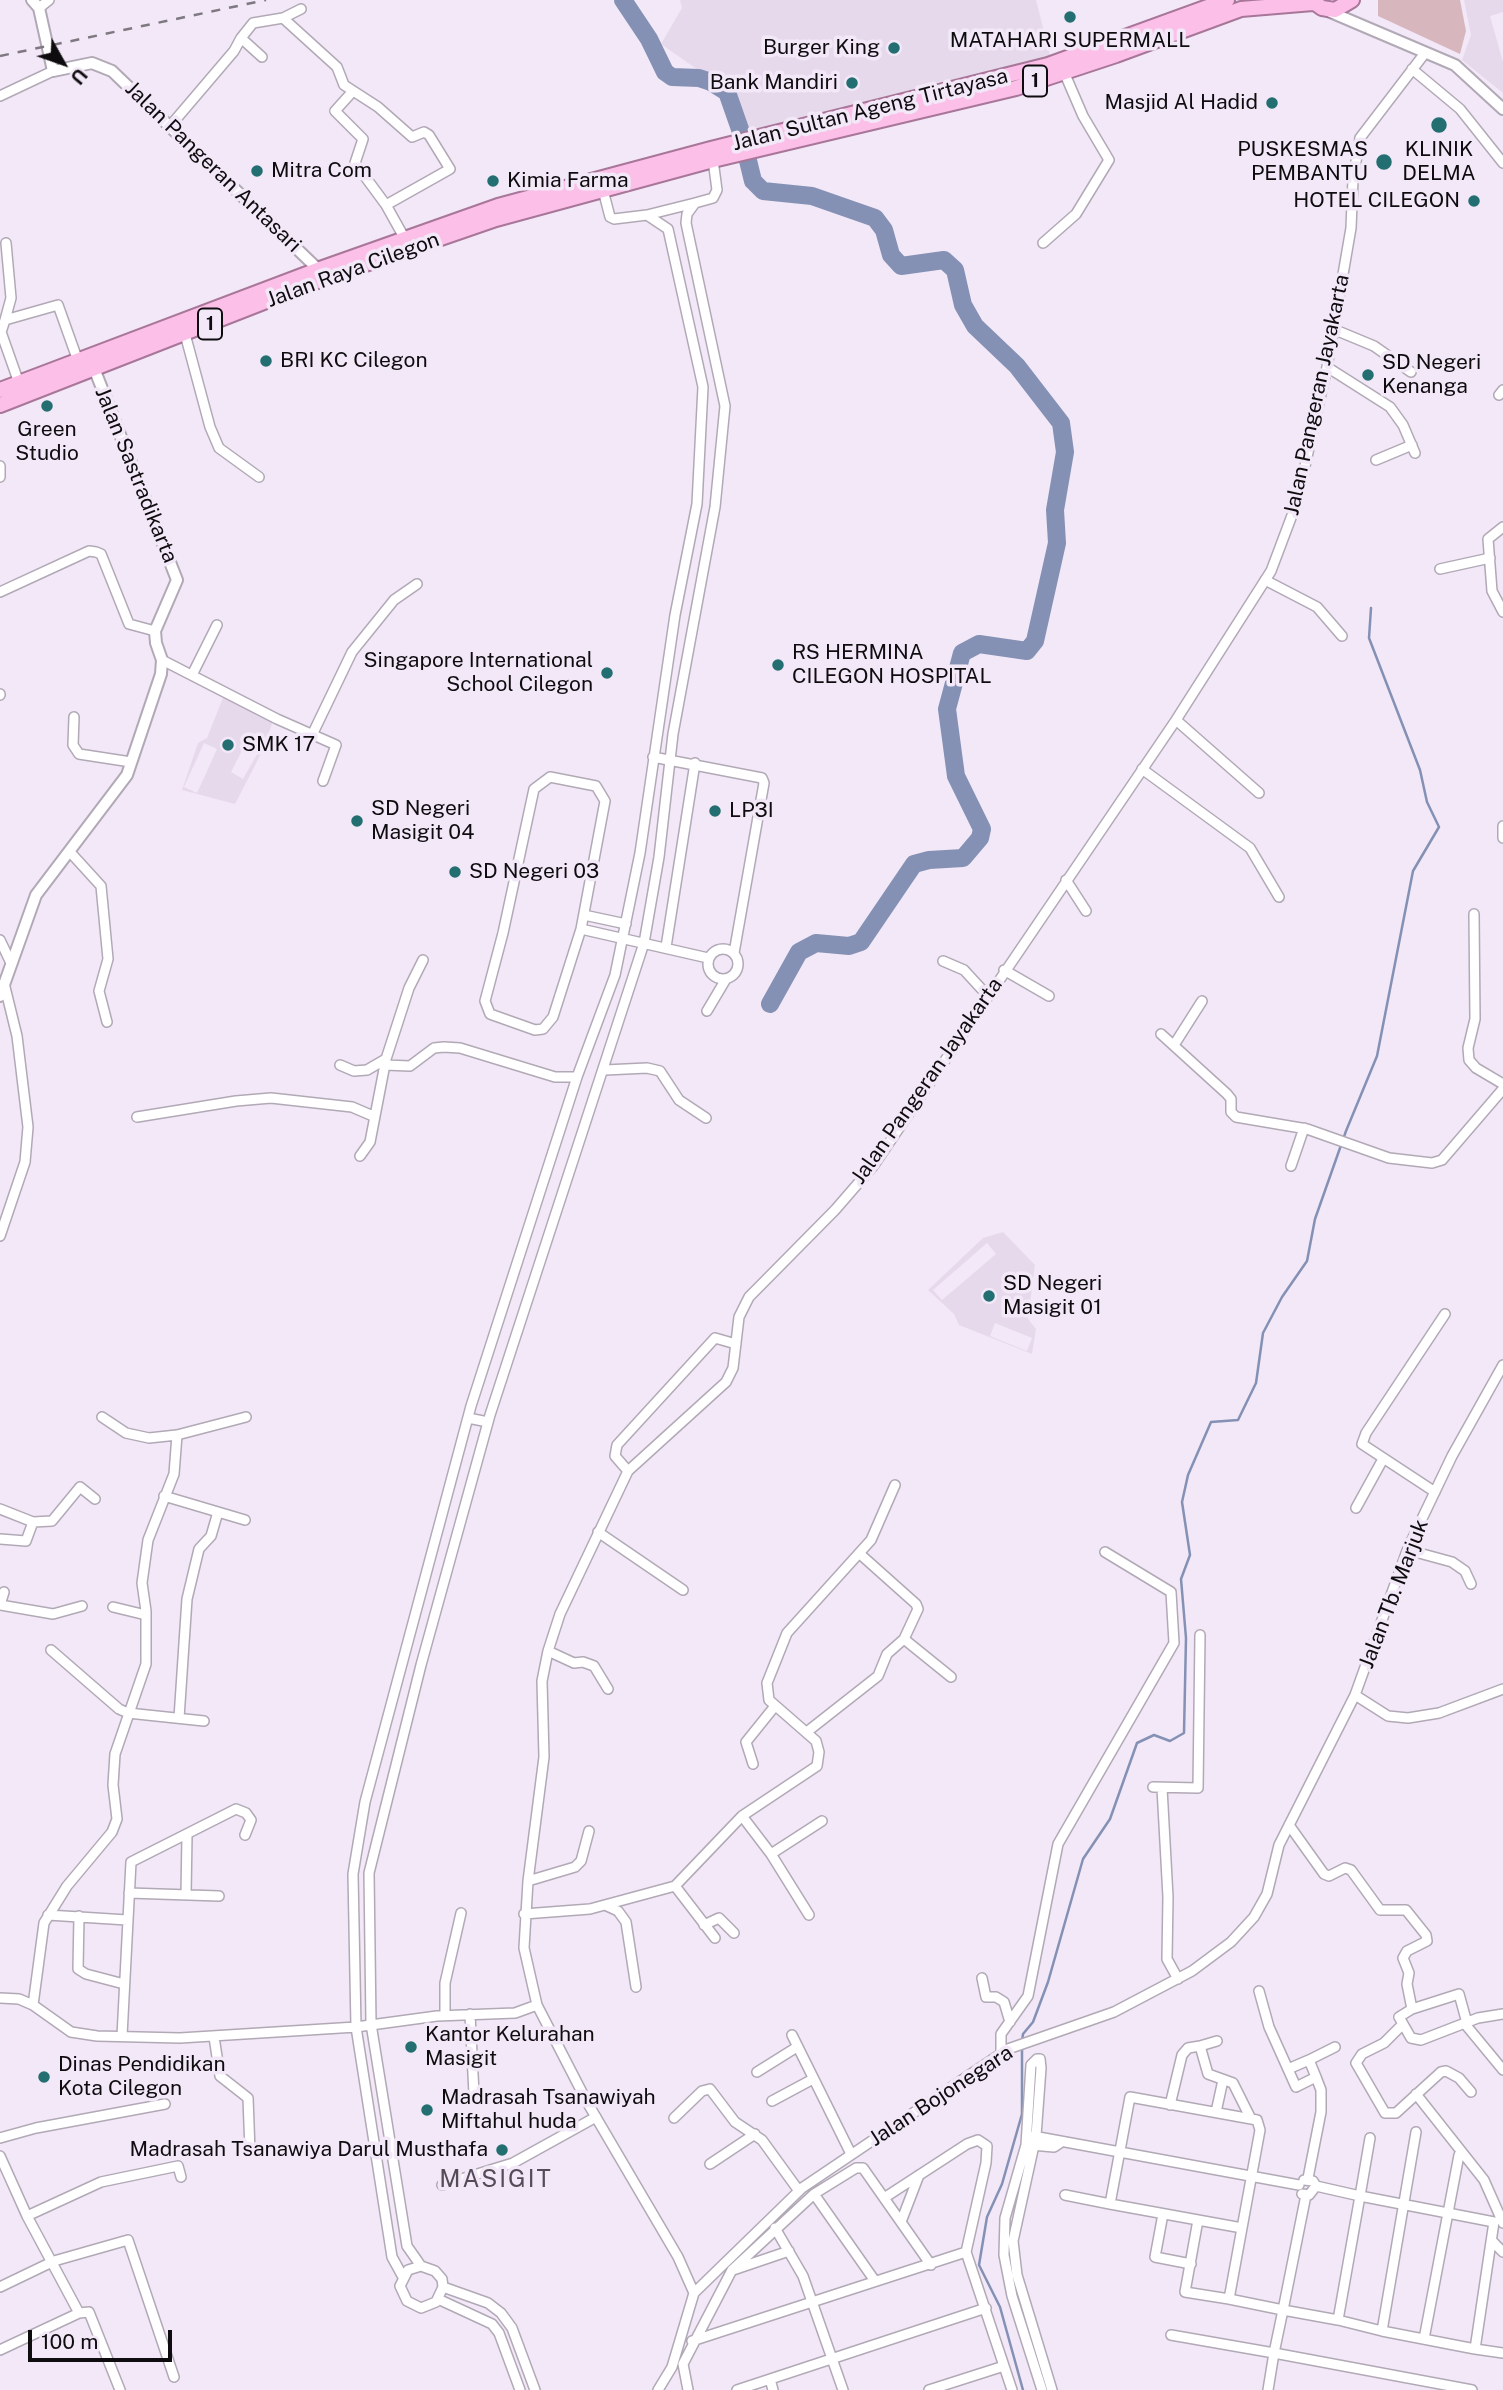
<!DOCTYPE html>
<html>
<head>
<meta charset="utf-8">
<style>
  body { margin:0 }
  #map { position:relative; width:1503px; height:2390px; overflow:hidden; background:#f2e8f7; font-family:"Public Sans",sans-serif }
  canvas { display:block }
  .north { position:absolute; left:28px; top:28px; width:70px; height:70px; -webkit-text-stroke:5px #f2e8f7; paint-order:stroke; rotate:130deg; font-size:19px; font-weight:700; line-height:28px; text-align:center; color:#0f0c10 }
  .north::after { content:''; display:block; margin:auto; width:24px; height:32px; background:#0f0c10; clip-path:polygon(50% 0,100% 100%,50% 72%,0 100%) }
  .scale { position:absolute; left:28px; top:2330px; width:144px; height:32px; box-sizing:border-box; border:4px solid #0f0c10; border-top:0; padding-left:9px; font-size:21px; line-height:24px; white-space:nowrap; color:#0f0c10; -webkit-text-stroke:5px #f2e8f7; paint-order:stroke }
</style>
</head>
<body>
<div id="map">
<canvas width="1503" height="2390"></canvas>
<div class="north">U</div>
<div class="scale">100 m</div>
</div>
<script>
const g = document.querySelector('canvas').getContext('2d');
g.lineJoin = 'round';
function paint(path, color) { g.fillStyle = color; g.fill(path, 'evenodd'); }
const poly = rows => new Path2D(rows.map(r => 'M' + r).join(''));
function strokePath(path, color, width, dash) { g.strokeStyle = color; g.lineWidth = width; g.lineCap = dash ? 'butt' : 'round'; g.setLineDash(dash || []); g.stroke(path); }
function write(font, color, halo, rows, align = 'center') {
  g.font = font + ' "Public Sans",sans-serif'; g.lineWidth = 7; g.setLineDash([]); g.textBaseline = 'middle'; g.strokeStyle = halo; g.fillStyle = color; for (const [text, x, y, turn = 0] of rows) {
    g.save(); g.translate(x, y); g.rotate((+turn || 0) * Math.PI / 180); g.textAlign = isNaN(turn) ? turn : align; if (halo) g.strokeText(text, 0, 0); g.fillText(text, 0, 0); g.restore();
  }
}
const built = poly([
  [680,0,1036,0,1051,59,736,136,735,96,661,44,682,8],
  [1464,0,1503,0,1503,12,1490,16,1503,62,1503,93,1462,60,1471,35],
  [226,690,274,718,263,750,235,804,182,790,198,743,207,738],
  [250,735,264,742,243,779,231,772],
  [204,743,217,749,197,793,184,787],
  [1003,1232,1035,1265,1028,1319,1036,1329,1032,1354,959,1325,954,1314,928,1290,983,1238],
  [987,1243,996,1254,942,1300,933,1290],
  [995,1323,1032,1338,1027,1351,990,1336]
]);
const green = poly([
  [1378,0,1460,0,1466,31,1460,54,1378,16]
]);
const stream = poly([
  [1022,2041,1023,2034,1033,2022,1048,1982,1083,1859,1110,1819,1137,1743,1154,1735,1170,1741,1184,1733,1186,1638,1181,1579,1190,1555,1182,1502,1188,1475,1211,1422,1238,1420,1256,1383,1263,1333,1282,1297,1307,1261,1315,1219,1346,1131,1377,1056,1413,871,1439,827,1427,802,1420,770,1369,638,1371,608],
  [1022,2048,1022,2114,1002,2184,987,2217,979,2265,1000,2307,1023,2390]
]);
const river = poly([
  [623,0,649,39,665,72,672,77,699,78,711,82,727,92,741,132,753,181,763,191,812,196,875,218,884,230,891,255,901,266,944,260,955,270,963,305,975,326,1017,366,1061,423,1065,452,1055,510,1057,543,1035,641,1027,651,979,644,962,653,947,709,956,776,982,829,980,838,963,858,929,860,914,864,861,942,849,946,816,943,799,952,770,1004]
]);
const minor = poly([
  [39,8,49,0],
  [283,18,301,9],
  [241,38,253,23,283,18,337,67,344,85,378,107,412,137,424,132,429,135,450,169,386,205,405,239],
  [1412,69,1460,109,1503,163],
  [353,91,335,111,363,139,355,163,386,205],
  [0,96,53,71],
  [171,125,234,51,241,38,262,57],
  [647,215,695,203],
  [6,243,11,298,5,320,58,305,78,361],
  [1043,243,1076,214,1109,160,1083,116,1064,72],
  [5,320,1,332,19,383],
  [1333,329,1374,346,1411,372],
  [185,334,210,427,219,448,259,477],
  [1327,367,1390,407,1403,425,1415,453],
  [1499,395,1503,390],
  [1376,460,1412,445],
  [0,466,0,477],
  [1503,527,1488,539,1492,591,1503,612],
  [1440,569,1490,558],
  [1265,580,1317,607,1342,636],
  [0,592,89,551,96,552,101,554,129,624,155,631],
  [162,660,277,719,336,745,323,781],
  [192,675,217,625],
  [0,694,0,695],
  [74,717,73,745,79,754,131,762],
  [1176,720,1259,793],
  [313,733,352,652,394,600,417,584],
  [653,757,762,778,764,783,734,953],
  [1142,769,1250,848,1279,897],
  [550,777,596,786,605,801,581,929,553,1017,543,1029,535,1030,490,1014,485,1001,503,933,534,789,550,777],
  [1503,826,1503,838],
  [70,852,101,886,108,959,99,991,107,1022],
  [1066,880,1086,911],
  [1474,914,1475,1019,1468,1048,1469,1060,1476,1068,1503,1084],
  [584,915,626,924],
  [581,929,708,958],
  [0,940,10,961],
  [666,947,695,763],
  '708 964a15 15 0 1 1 30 0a15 15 0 1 1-30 0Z',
  [943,961,964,970,987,995],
  [1004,970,1049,996],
  [707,1011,726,979],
  [1161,1034,1227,1094,1231,1099,1231,1112,1236,1117,1307,1129,1389,1158,1432,1163,1442,1160,1503,1089],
  [1174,1045,1202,1001],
  [340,1065,354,1071,367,1070,386,1059],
  [385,1065,410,1066,434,1048,444,1047,460,1048,555,1077,577,1077],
  [605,1070,647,1068,660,1071,679,1100,706,1118],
  [137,1117,236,1101,271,1098,352,1107,373,1116],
  [360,1156,370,1142,386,1059,409,988,423,960],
  [1291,1166,1304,1128],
  [0,1236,25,1162,28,1127,17,1036,4,983],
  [102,1417,126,1433,149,1438,177,1435,246,1417],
  [468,1418,488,1422],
  [628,1471,615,1456,617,1445,715,1338,736,1344],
  [1435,1492,1362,1444,1366,1433,1445,1314],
  [164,1496,245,1520],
  [1356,1508,1383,1459],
  [0,1509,33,1522],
  [598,1532,683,1590],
  [0,1539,26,1541,33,1522,52,1521,80,1487,95,1499],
  [1408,1550,1452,1562,1465,1571,1471,1584],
  [0,1605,53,1614,82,1606],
  [0,1605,4,1592],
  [113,1607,146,1615],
  [904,1639,951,1677],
  [51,1650,119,1709,128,1713,204,1721],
  [548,1651,574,1663,583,1662,594,1666,608,1689],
  [1355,1695,1388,1716,1408,1718,1439,1713,1503,1689],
  [179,1718,187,1599,199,1549,211,1536,218,1512],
  [808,1731,878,1676,887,1654,904,1639,918,1609,916,1604,860,1554],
  [753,1764,746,1742,775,1706],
  [1153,1787,1198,1788,1200,1635],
  [1162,1788,1168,1897,1167,1959,1178,1979],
  [742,1816,771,1854,809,1915],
  [1289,1825,1324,1874,1329,1876,1345,1868,1351,1870,1380,1910,1406,1910,1426,1935,1427,1941,1407,1951,1403,1958,1409,1973,1407,1984,1412,2009,1399,2017,1411,2038,1421,2040,1478,2018,1503,2014],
  [771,1854,822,1821],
  [528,1881,575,1867,581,1861,589,1831],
  [675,1886,715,1938],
  [129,1893,219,1896],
  [186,1895,187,1835],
  [605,1905,618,1911,626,1922,636,1987],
  [524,1914,590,1909,675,1886,742,1816,817,1766,819,1752,816,1741,769,1700,767,1683,787,1633,871,1540,895,1485],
  [48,1915,127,1920],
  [79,1916,78,1969,86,1974,124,1984],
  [704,1925,719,1918,734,1933],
  [982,1978,986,1997,996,1997,1004,2002,1010,2022],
  [1259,1991,1269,2027,1296,2087,1316,2077,1321,2090,1321,2112,1308,2178],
  [0,1998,19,1999,33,2005,71,2032,97,2036,180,2038,356,2027,437,2016,515,2013,537,2005],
  [33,2005,44,1923,67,1886,112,1832,117,1819,113,1785,115,1754,146,1664,146,1611,142,1583,148,1540,174,1474,177,1435],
  [1412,2009,1459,1994,1467,2023],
  [470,2014,474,2094],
  [445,2015,445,1983,461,1913],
  [1465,2024,1503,2070],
  [1402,2025,1384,2043,1362,2054,1356,2063,1385,2113,1396,2113,1441,2072,1446,2071,1459,2078,1471,2092],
  [792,2035,851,2154],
  [122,2036,131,1862,236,1809,246,1813,251,1820,245,1835],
  [214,2037,220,2076,248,2098,250,2151],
  [1200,2046,1217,2041],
  [1001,2053,1001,2034,1028,1996,1058,1844,1174,1643,1171,1592,1105,1552],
  [1309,2060,1335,2047],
  [1288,2069,1309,2060,1316,2077],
  [757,2072,797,2047],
  [1416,2094,1484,2180,1503,2223],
  [1130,2097,1257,2120,1260,2130,1242,2228,1110,2204,1130,2097],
  [772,2101,813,2079],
  [1170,2105,1182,2055,1188,2048,1200,2046,1208,2074,1233,2083,1250,2117],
  [1216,2112,1223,2080],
  [674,2118,702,2091,710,2089,735,2122,762,2140,799,2191],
  [1033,2136,1299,2185],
  [0,2138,36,2128,165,2104],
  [1031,2145,1054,2147,1060,2143],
  [0,2156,27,2216,79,2313,89,2312,120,2390],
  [710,2164,755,2134],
  [1304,2180,1313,2181,1316,2186,1360,2196,1370,2138],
  [442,2185,513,2163,596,2117],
  [814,2194,856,2168,863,2168,931,2265],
  [1302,2194,1309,2195,1316,2186],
  [1065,2195,1110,2204],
  [1306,2195,1283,2310,1338,2320],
  [884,2198,967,2144,978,2140,987,2146,986,2163,966,2252,1012,2390],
  [1163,2214,1155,2257,1191,2264],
  [27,2216,101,2182,178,2166,181,2177],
  [1198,2220,1185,2292,1229,2299,1242,2228],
  [901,2222,919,2175],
  [775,2228,803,2276,843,2390],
  [1493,2242,1503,2252],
  [421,2266,408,2270,400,2286,407,2301,421,2308,436,2302,443,2287,442,2279,435,2271,421,2266,407,2246,371,2024,369,1873,421,1665,490,1415,644,943,659,857,673,734,715,507,725,406,686,223,687,214,695,203,713,198,717,190,713,160],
  [733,2270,789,2251],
  [403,2277,392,2257,356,2027,353,1874,365,1802,471,1406,577,1077,615,975,640,853,675,615,697,504,703,387,668,229,647,215,614,219,610,217,603,190],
  [0,2287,54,2261,128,2240,174,2377],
  [443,2287,488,2303,501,2313,512,2328,535,2390],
  [694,2293,678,2257,587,2102,537,2005,524,1948,528,1881,544,1757,542,1681,548,1651,560,1614,628,1471,726,1382,733,1368,739,1317,749,1297,835,1210,874,1165,1176,720,1271,571,1297,502,1327,367,1351,228,1353,179,1360,138,1425,53],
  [438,2299,492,2324,499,2333,520,2390],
  [1229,2299,1283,2310,1274,2353,1472,2390],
  [1382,2331,1416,2132],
  [1171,2335,1274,2353,1268,2390],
  [1424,2339,1459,2155],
  [692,2341,966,2252],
  [1475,2349,1494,2222,1360,2196,1338,2320,1382,2331,1475,2349,1503,2353],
  [0,2350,79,2313],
  [770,2379,773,2390],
  [658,2390,672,2367,694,2293,802,2188,1008,2049,1114,2012,1192,1971,1231,1942,1254,1917,1267,1894,1279,1845,1355,1695,1408,1548,1452,1456,1503,1365],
  [688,2390,683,2364,732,2270,814,2194,875,2281],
  [737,2390,986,2308],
  [929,2390,1004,2366],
  [1042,2390,1012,2296,1004,2255,1005,2218,1026,2145,1031,2065,1037,2059,1040,2059,1041,2068,1036,2136,1013,2241,1017,2275,1052,2390]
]);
const tertiary = poly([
  [32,0,39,8,53,71,92,63,112,71,322,273],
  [1328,11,1455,65,1503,109],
  [0,996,36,895,127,775,161,674,162,660,156,643,155,631,177,580,92,363]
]);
const trunk = poly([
  [1311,0,1322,8,1335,10,1352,0],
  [0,390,320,269,498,206,711,149,1048,65,1227,0],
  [0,405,325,278,496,219,713,160,1016,88,1116,55,1241,9,1313,3]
]);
const rail = poly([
  [0,56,266,0]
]);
const markers = [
  [1070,17,7,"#236e71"],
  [894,48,7,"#236e71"],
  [852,83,7,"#236e71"],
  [1272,103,7,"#236e71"],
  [1439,125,9,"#236e71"],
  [1384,162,9,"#236e71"],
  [257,171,7,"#236e71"],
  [493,181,7,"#236e71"],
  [1474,201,7,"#236e71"],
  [266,361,7,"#236e71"],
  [1368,375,7,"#236e71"],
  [47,406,7,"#236e71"],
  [778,665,7,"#236e71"],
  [607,673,7,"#236e71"],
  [228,745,7,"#236e71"],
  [715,811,7,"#236e71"],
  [357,821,7,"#236e71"],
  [455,872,7,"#236e71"],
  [989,1296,7,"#236e71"],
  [411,2047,7,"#236e71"],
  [44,2077,7,"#236e71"],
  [427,2110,7,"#236e71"],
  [502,2150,7,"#236e71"]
];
const shields = [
  [1035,81,24],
  [210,324,24]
];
const shieldNames = [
  ["1",1035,81],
  ["1",210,324]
];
const poiNames = [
  ["MATAHARI SUPERMALL",1070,41,"center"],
  ["Burger King",880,48,"right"],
  ["Bank Mandiri",838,83,"right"],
  ["Masjid Al Hadid",1258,103,"right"],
  ["PUSKESMAS",1368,150,"right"],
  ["PEMBANTU",1368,174,"right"],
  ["KLINIK",1439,150,"center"],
  ["DELMA",1439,174,"center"],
  ["Mitra Com",271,171],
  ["Kimia Farma",507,181],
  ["HOTEL CILEGON",1460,201,"right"],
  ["BRI KC Cilegon",280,361],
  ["SD Negeri",1382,363],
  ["Kenanga",1382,387],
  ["Green",47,430,"center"],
  ["Studio",47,454,"center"],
  ["RS HERMINA",792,653],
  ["CILEGON HOSPITAL",792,677],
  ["Singapore International",593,661,"right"],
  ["School Cilegon",593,685,"right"],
  ["SMK 17",242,745],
  ["SD Negeri",371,809],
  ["Masigit 04",371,833],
  ["LP3I",729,811],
  ["SD Negeri 03",469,872],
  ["SD Negeri",1003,1284],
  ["Masigit 01",1003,1308],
  ["Kantor Kelurahan",425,2035],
  ["Masigit",425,2059],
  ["Dinas Pendidikan",58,2065],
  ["Kota Cilegon",58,2089],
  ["Madrasah Tsanawiyah",441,2098],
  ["Miftahul huda",441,2122],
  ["Madrasah Tsanawiya Darul Musthafa",488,2150,"right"]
];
const streetNames = [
  ["Jalan Sultan Ageng Tirtayasa",870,110,-14],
  ["Jalan Pangeran Antasari",213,167,44],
  ["Jalan Raya Cilegon",353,270,-20],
  ["Jalan Pangeran Jayakarta",1317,395,-78],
  ["Jalan Sastradikarta",136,475,68],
  ["Jalan Pangeran Jayakarta",927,1081,-55],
  ["Jalan Tb. Marjuk",1394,1594,-69],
  ["Jalan Bojonegara",941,2096,-33]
];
const quarterNames = [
  ["MASIGIT",496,2180]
];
paint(built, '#e7d9ec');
paint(green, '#d8b6be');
strokePath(stream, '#8491b4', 2.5);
strokePath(river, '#8491b4', 18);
strokePath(minor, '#b2a9b6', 12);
strokePath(tertiary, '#b2a9b6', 14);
strokePath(trunk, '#a87699', 18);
strokePath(minor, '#fff', 9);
strokePath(tertiary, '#fff', 10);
strokePath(trunk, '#fbbfe8', 14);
strokePath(rail, '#7e7881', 2.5, [9, 9]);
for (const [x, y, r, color] of markers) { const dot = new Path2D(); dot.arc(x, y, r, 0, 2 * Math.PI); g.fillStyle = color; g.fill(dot); strokePath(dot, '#f2e8f7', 2.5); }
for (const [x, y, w] of shields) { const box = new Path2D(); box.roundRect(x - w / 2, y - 15.5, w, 31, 5); g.fillStyle = '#f2e8f7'; g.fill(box); strokePath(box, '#0f0c10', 2); }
write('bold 19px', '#0f0c10', null, shieldNames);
write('21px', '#0f0c10', '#f2e8f7', poiNames, 'left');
write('21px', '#0f0c10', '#f2e8f7', streetNames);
g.letterSpacing = '2px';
write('24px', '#544c57', '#f2e8f7', quarterNames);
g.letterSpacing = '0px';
</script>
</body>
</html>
